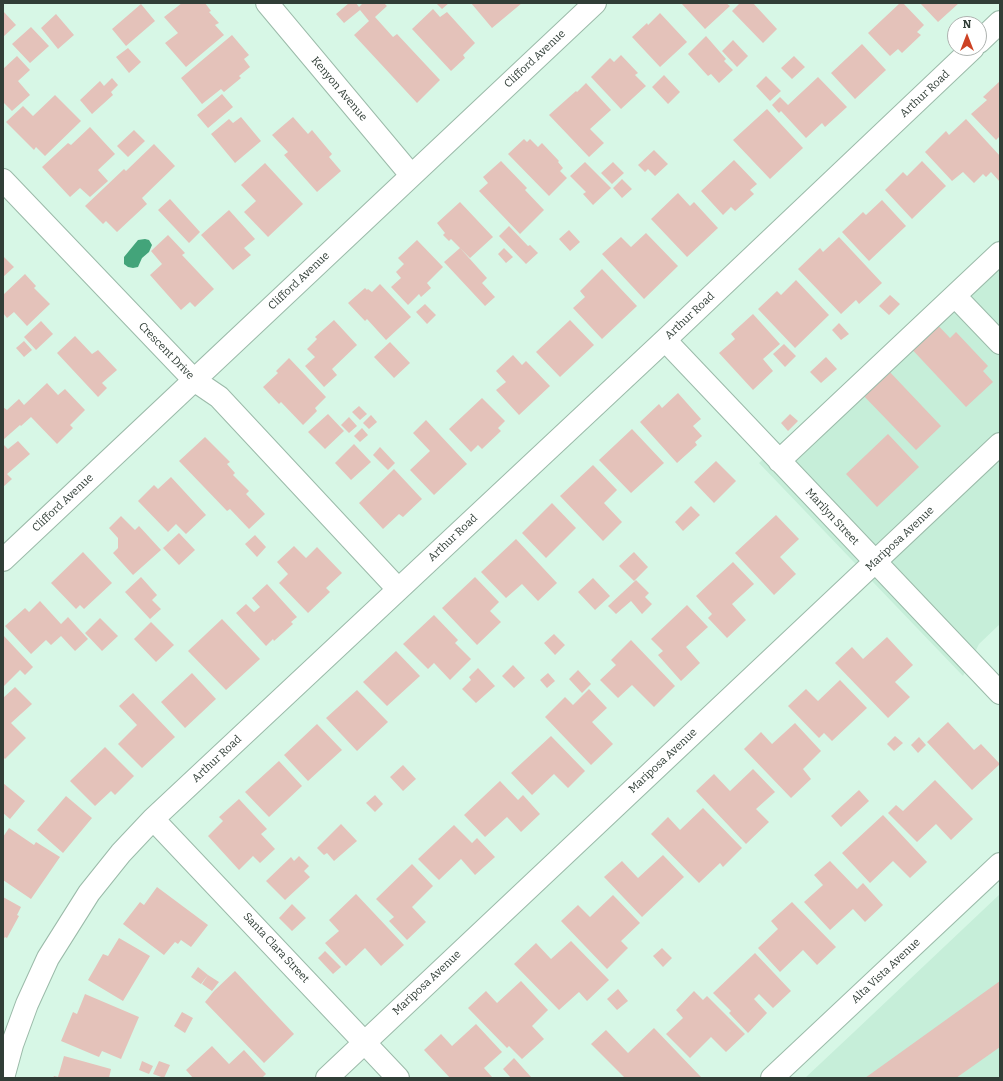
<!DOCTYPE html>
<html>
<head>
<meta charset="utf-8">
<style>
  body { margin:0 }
  #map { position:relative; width:1003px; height:1081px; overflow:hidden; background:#d7f7e6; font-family:Bitter,serif }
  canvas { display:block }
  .frame { position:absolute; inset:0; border:4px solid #313e37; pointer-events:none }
  .north { position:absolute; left:947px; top:16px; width:40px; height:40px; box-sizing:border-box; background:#fff; border:1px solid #adb2af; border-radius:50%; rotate:0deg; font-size:11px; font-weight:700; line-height:16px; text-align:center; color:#313e37 }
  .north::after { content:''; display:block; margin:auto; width:14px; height:18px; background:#cd4224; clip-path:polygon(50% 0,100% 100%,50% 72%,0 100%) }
</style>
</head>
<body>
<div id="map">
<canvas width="1003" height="1081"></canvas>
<div class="frame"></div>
<div class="north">N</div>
</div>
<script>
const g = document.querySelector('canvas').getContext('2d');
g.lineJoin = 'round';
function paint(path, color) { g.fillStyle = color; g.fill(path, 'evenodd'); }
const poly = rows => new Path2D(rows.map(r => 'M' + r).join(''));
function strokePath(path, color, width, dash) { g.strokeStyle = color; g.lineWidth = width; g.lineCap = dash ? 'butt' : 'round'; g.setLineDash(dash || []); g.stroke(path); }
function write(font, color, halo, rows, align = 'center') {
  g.font = font + ' Bitter,serif'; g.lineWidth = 3.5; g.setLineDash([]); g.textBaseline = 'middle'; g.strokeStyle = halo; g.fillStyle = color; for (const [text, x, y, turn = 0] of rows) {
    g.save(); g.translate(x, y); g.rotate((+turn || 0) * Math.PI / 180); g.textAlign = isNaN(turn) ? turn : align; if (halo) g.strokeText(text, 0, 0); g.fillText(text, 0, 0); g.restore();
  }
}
const built = poly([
  [1000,239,1000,624,979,644,963,676,759,463],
  [1000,894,1000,1078,805,1078,854,1032]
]);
const water = poly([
  [145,239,149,240,152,245,149,252,142,258,138,267,133,268,128,267,124,264,124,257,138,240]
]);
const building = poly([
  [182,3,205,3,211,11,209,12,219,23,215,25,224,35,186,67,165,43,178,33,164,17],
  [349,3,356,3,359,7,363,3,384,3,387,6,375,17,393,37,397,34,440,80,417,103,354,35,369,21,360,10,344,23,336,14],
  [436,3,449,3,442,9],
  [471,3,522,3,492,28],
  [681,3,726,3,730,6,705,29],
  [740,3,753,3,777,29,763,43,732,11],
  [900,3,903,3,924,25,917,32,921,35,902,53,898,49,890,56,868,33],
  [920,3,959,3,938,22],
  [141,4,155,21,126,46,112,29],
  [433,9,440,17,447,12,475,43,463,55,465,58,451,71,412,29],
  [3,11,16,25,3,37],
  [660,13,687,42,660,67,632,37,647,23,648,25],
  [56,14,74,35,58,49,41,28],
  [31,27,49,46,30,63,12,44],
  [232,35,249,55,244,59,250,67,239,76,241,78,224,92,221,89,202,104,181,78],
  [706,36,726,59,724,61,733,70,719,83,711,74,708,76,688,54],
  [733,40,748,56,737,67,722,51],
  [862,44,886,70,855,99,831,73],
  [128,48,141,62,129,73,116,57],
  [621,55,638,73,635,75,646,86,621,109,591,77,610,58,614,62],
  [17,56,30,70,18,81,30,95,12,111,3,102,3,69],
  [794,56,805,67,792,79,781,68],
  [664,75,680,92,668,104,652,87],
  [766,76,781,91,770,101,756,86],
  [818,77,847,107,825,127,822,123,806,138,781,111,779,113,772,105,780,97,788,105],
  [112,78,118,85,111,92,113,95,92,114,80,100,100,81,104,86],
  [1000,81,1000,136,996,140,971,114,987,100,983,97],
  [586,83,611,110,590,129,604,143,589,157,549,115,576,91,577,92],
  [222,94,233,107,208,128,197,115],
  [55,95,81,121,45,156,36,147,34,150,6,122,23,106,33,116],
  [767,109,803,148,770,179,733,140],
  [241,117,261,141,235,163,211,134,229,119,233,123],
  [293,117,308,134,312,130,332,154,329,157,341,171,317,192,284,155,288,152,272,135],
  [966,119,1000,156,1000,182,991,172,986,177,983,174,974,183,963,172,952,181,925,152,946,131,949,135],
  [90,127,115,154,98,170,108,181,90,197,80,188,70,197,42,167,68,143,71,145],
  [134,130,145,141,128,157,117,146],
  [524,139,527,142,530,139,538,147,542,143,559,161,558,162,563,168,560,171,567,178,549,196,508,154],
  [154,144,175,166,142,198,147,204,117,232,106,221,103,224,85,206,124,169,126,171],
  [654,150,668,164,655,176,648,169,645,172,638,165],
  [734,160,757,184,750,190,754,194,735,211,731,207,723,215,701,191],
  [501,161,527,188,525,190,544,210,520,234,479,191,488,183,483,177],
  [922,161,946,186,912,219,885,190,903,172,907,176],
  [585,162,611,188,593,205,583,194,586,192,570,176],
  [613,162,624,173,612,184,601,173],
  [265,163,303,204,268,237,244,212,256,201,241,185],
  [622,179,632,189,622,198,613,188],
  [678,193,690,206,694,202,718,228,687,257,651,219],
  [170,199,200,232,189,243,158,210],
  [882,200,906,226,869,261,842,232,863,212,866,215],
  [460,202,493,237,470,258,451,239,449,241,443,235,445,233,437,223],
  [229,210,255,239,244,248,251,255,233,270,201,235],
  [509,226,528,246,530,245,538,253,526,264,499,236],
  [569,230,580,242,570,251,559,239],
  [646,233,678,266,644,299,602,254,621,237,631,247],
  [168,235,185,253,182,255,214,289,195,307,190,302,181,310,150,275,162,264,151,251],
  [839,237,882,283,859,304,856,300,841,314,798,269,820,248,823,252],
  [417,240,443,267,427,283,431,288,421,297,419,294,408,305,391,287,401,278,396,272,404,264,398,258],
  [460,248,487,278,482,283,495,297,485,306,444,262],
  [504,248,513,257,506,263,498,254],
  [3,256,14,267,3,277],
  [602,269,637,306,602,339,573,308,585,297,580,291],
  [25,274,36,286,34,288,50,304,27,326,14,312,7,318,3,313,3,295],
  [796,280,829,315,795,348,758,309,777,291,781,295],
  [380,284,411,317,386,340,367,319,365,321,348,303,365,288,367,290,368,289,372,292],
  [890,295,900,304,889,315,879,306],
  [425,304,436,315,427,324,416,312],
  [753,314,780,344,763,359,773,371,753,390,719,353,735,339,731,334],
  [334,320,357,345,332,369,337,375,324,387,305,366,315,357,307,349,317,339,315,337],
  [570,320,594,345,560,377,536,352],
  [933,320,950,338,956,332,988,366,983,371,993,382,966,407,907,344],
  [41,321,53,334,36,350,24,337],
  [839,323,849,334,841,340,832,330],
  [75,336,92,354,98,350,117,370,102,383,107,388,98,397,57,353],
  [24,341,32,350,24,357,16,348],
  [390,342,410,363,394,378,374,357],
  [784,344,796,356,785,367,773,354],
  [513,355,522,365,526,361,550,386,519,415,496,390,506,382,496,371],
  [826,357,837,369,821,383,810,372],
  [289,358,326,397,315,408,317,411,303,425,281,402,279,404,263,387,278,373,276,371],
  [887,369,941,426,916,450,861,393],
  [47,383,58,395,65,389,85,410,70,425,73,428,57,444,31,417,21,426,20,425,3,440,3,407,7,410,19,399,24,405],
  [678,393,701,419,693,426,702,436,695,442,697,445,677,463,640,422,659,404,662,408],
  [482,398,505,421,498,428,501,431,482,449,478,445,471,452,449,429],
  [359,406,367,414,360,420,352,412],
  [328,414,344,431,325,449,308,432],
  [790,414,798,421,788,431,781,423],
  [371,415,377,422,369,429,363,423],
  [349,417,357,426,349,433,341,425],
  [426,420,467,464,434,495,410,470,430,451,413,433],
  [362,428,368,435,360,442,354,436],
  [632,429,664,463,631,493,599,460],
  [888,434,919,467,877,507,846,474],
  [205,437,230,462,227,464,235,473,233,475,249,491,246,494,265,514,249,529,230,509,227,511,179,461],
  [18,441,30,454,7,474,12,479,3,487,3,444,8,449],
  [354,444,371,462,351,480,335,463],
  [380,447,395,463,388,470,373,455],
  [716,461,736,481,714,503,694,482],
  [593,465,617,490,604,503,622,522,603,541,560,496],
  [394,469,422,499,403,517,399,514,383,529,359,503],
  [171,477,206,515,186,534,176,524,168,532,138,501,154,485,158,489],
  [552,503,576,528,546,558,522,533],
  [691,506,700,515,683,531,675,522],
  [776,515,799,539,780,557,796,574,774,595,735,553],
  [121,516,135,530,139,526,161,550,133,575,113,553,118,548,118,538,109,528],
  [179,533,195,550,179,565,163,548],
  [255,535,266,547,257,557,245,544],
  [516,539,557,583,538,601,522,584,506,598,481,572],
  [294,546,306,558,317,547,342,573,326,588,330,592,308,613,279,583,288,574,277,562],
  [83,552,112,583,84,609,80,605,76,609,51,583],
  [634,552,648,567,634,581,619,566],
  [733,562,754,584,732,604,746,620,727,638,708,618,712,614,696,596],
  [141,577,157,595,152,600,161,609,150,619,125,592],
  [475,577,499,602,490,611,501,622,477,645,442,608],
  [593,578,610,596,595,610,578,592],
  [636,580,649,593,645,597,652,604,642,614,631,601,616,614,608,606],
  [267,584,297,617,291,622,293,624,274,641,273,639,266,646,236,613,246,604,254,612,260,607,252,598],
  [40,601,61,624,68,617,88,639,75,651,61,636,51,645,46,640,31,654,5,626,25,608,29,612],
  [687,605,708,627,686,647,700,663,681,681,658,655,663,651,651,639],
  [434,615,458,640,455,643,471,659,450,680,434,663,428,669,403,644],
  [100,618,118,636,102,651,85,633],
  [222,619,260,659,226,690,188,651],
  [151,622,174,645,156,662,134,639],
  [554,634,565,645,555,655,544,643],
  [3,635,33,667,25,675,20,670,3,687],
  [887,637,913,665,895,682,910,697,888,718,835,663,852,647,863,659],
  [631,640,675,686,654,707,632,685,618,698,600,680,616,665,611,660],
  [396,651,420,676,387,706,363,682],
  [513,665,525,678,514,688,502,676],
  [478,668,495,686,476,703,462,689,471,680,469,677],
  [578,670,591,684,582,693,569,679],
  [192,673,216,699,185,728,161,702],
  [548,673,555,681,547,688,540,680],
  [840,680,867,708,832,741,824,733,819,738,788,706,806,689,818,701],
  [15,687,32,704,11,723,26,738,5,759,3,757,3,698],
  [589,689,607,708,592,722,613,744,591,765,545,717,565,697,573,705],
  [357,690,388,722,357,751,326,718],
  [133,693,175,737,142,768,118,744,137,725,119,706],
  [948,722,974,750,981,744,1000,764,972,790,927,742],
  [795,723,821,751,803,769,811,779,791,798,744,749,761,732,772,744],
  [317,724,342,750,308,781,284,755],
  [551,736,585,771,568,788,554,774,532,795,511,773],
  [895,736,903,743,894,751,887,744],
  [919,737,926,745,918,753,911,745],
  [105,747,134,776,115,795,111,791,95,806,70,781],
  [279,761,302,786,269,817,245,792],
  [403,765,416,779,403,791,390,777],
  [753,769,775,792,756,809,769,822,746,844,696,791,714,774,730,791],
  [935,780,973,819,951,840,936,824,917,842,888,813,896,805,903,811],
  [500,781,518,800,523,795,540,814,521,832,507,817,485,837,464,815],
  [3,783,25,801,10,819,3,813],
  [859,790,869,801,841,827,831,816],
  [375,795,383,804,375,812,366,803],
  [66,796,92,818,63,853,37,830],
  [239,799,267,829,261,834,275,849,260,863,253,856,239,870,208,836,223,821,219,817],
  [703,808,742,848,723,867,720,863,699,883,651,834,668,817,680,830],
  [883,815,927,862,910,878,893,861,870,883,842,853],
  [341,824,357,841,334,861,327,853,324,855,317,848],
  [454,825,472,843,477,838,495,857,475,875,461,859,439,880,418,859],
  [9,828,34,845,36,842,60,857,31,899,3,880,3,837],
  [663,855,684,877,642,917,604,877,622,861,638,878],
  [299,856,309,866,304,871,310,877,285,900,266,881,291,857,294,861],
  [830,861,857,889,863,883,883,905,865,922,853,909,830,930,804,902,823,885,814,875],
  [412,864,433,886,412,907,426,922,407,940,389,921,394,917,376,899],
  [157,887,208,925,191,947,181,940,178,944,175,942,164,955,123,924,140,902,144,905],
  [356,894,404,945,381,966,365,948,346,966,325,943,339,931,329,920],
  [613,895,640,923,621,941,628,948,607,969,561,921,578,905,590,917],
  [3,897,21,907,17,915,19,916,7,938,5,937,3,940],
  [792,902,836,947,817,965,803,950,780,972,758,948,778,929,771,921],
  [292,904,306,918,292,931,279,918],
  [119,938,150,956,123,1001,88,980,103,954,108,956],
  [571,941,609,980,587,1001,579,992,559,1010,514,964,536,943,551,959],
  [662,948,672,958,663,967,653,956],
  [325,951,341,967,333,974,318,958],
  [755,953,791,991,773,1008,759,994,754,999,767,1013,748,1033,729,1013,731,1011,713,993],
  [198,967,208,975,201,984,191,977],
  [235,971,294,1034,264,1063,205,1002,214,991],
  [208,975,219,982,212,991,202,984],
  [521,981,548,1010,532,1026,544,1039,522,1059,509,1046,507,1048,468,1008,486,991,497,1003],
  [1000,981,1000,1047,956,1078,865,1078],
  [618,989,628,1001,617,1010,607,999],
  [694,991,703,1000,707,996,745,1034,726,1052,711,1037,690,1058,666,1034,683,1018,676,1010],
  [85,994,139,1017,121,1059,102,1051,99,1057,61,1041,73,1012,77,1014],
  [182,1012,193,1018,185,1033,174,1026],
  [476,1024,502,1052,484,1068,492,1077,450,1078,424,1050,441,1034,452,1046],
  [654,1028,701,1077,625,1078,591,1044,606,1030,628,1053],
  [212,1046,229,1064,244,1050,266,1074,262,1078,193,1078,186,1070],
  [64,1056,111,1069,109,1078,53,1078,54,1076,58,1077],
  [514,1058,531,1077,529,1078,511,1078,503,1069],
  [142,1061,153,1066,149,1074,139,1070],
  [159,1061,170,1065,164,1078,153,1074]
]);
const minor = poly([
  [267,3,411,175],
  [979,42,1000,22],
  [3,180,194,380,219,397,398,589],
  [955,296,1000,343],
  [665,340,1000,693],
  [779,461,1000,253],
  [3,560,595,3],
  [153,819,398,1078],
  [3,1078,12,1045,27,1004,48,958,89,893,121,853,153,819,665,340,973,48],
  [327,1078,1000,444],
  [772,1078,1000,864]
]);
const streetNames = [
  ["Clifford Avenue",535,59,-43],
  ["Kenyon Avenue",339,89,50],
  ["Arthur Road",925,94,-43],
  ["Clifford Avenue",299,281,-43],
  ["Arthur Road",690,316,-43],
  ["Crescent Drive",166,351,46],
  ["Clifford Avenue",63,503,-43],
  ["Marilyn Street",832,517,47],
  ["Arthur Road",453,538,-43],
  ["Mariposa Avenue",900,539,-43],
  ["Arthur Road",217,759,-43],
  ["Mariposa Avenue",663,761,-43],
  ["Santa Clara Street",276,948,47],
  ["Alta Vista Avenue",886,971,-43],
  ["Mariposa Avenue",427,983,-43]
];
paint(built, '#c6eed9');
paint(water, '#43a47a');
paint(building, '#e4c2ba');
strokePath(minor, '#9bbaa9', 24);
strokePath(minor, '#fff', 22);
write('11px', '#313e37', '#fff', streetNames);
</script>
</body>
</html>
